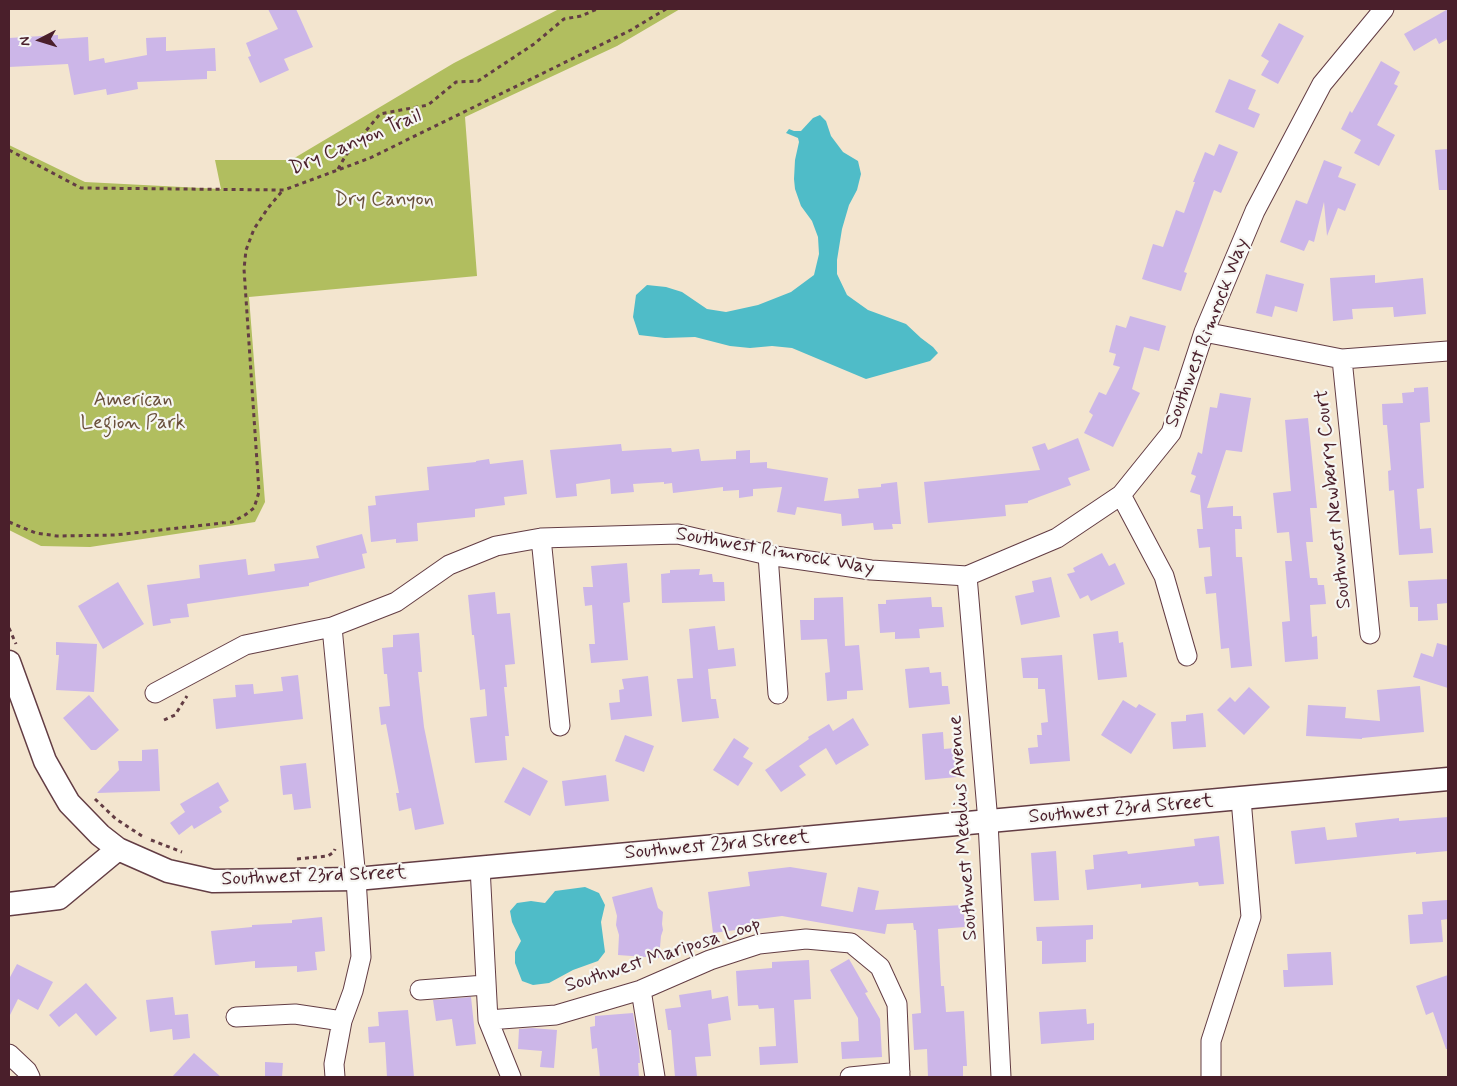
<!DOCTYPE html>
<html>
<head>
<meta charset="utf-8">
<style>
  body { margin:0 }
  #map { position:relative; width:1457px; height:1086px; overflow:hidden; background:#f3e5cf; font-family:Mynerve,sans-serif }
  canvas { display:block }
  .frame { position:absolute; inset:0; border:10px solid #4a1f2b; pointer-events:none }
  .north { position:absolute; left:15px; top:15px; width:50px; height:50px; -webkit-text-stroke:4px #f6f6f2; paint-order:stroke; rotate:265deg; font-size:14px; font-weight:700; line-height:20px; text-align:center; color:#4a1f2b }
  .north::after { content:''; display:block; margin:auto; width:18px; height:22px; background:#4a1f2b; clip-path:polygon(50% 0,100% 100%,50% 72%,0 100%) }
</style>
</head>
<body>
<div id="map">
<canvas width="1457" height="1086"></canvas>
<div class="frame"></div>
<div class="north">N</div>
</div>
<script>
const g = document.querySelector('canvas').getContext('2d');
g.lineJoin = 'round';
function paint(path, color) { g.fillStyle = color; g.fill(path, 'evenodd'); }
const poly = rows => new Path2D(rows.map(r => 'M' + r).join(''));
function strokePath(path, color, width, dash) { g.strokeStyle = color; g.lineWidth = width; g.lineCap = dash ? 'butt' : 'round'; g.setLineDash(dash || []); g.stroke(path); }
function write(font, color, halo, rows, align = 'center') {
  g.font = font + ' Mynerve,sans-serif'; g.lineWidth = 4.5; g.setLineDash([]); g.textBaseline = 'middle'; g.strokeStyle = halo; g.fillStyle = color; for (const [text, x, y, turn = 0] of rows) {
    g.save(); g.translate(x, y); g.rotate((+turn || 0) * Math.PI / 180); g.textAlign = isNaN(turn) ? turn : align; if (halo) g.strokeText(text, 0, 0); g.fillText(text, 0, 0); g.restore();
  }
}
const green = poly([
  [559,9,680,9,617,46,465,117,477,276,249,297,265,502,255,522,90,547,41,546,9,530,9,145,85,182,221,189,215,160,291,160,454,63]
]);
const water = poly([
  [820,115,826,121,831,136,843,152,858,161,861,174,857,190,849,205,842,229,837,260,837,274,847,295,868,310,906,324,921,338,933,347,938,353,930,361,866,379,792,348,772,346,750,348,730,346,695,337,665,338,639,335,633,317,636,295,647,285,666,287,682,292,707,309,726,312,758,305,791,292,814,275,819,254,818,237,812,221,801,206,795,189,794,179,795,160,799,142,798,138,786,133,789,129,794,131,801,131,813,118],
  [585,887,599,893,605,905,601,922,605,952,598,961,573,970,549,983,533,985,522,981,515,963,515,952,521,941,512,922,510,911,517,903,531,901,545,903,555,891]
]);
const building = poly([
  [268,9,296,9,313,47,284,59,289,70,260,83,248,57,251,56,246,43,278,29],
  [1448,9,1448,39,1439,44,1436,38,1414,51,1404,34],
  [1279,23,1304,36,1278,84,1261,75,1269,61,1261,56],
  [58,35,58,39,88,37,89,61,104,58,105,63,147,55,146,38,166,37,166,51,215,48,216,71,207,71,207,79,137,82,138,89,107,95,106,89,74,95,68,64,9,67,9,38],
  [1381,61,1400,72,1394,84,1398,86,1377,125,1395,135,1379,166,1354,153,1361,140,1341,129,1350,111,1352,113],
  [1229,79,1256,90,1248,109,1260,114,1254,128,1215,112],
  [1219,144,1238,152,1221,193,1214,190,1184,272,1187,273,1181,291,1142,279,1153,244,1163,247,1176,210,1184,213,1195,182,1193,182,1205,152,1214,156],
  [1448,149,1448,190,1439,190,1435,150],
  [1324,160,1342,167,1338,177,1356,184,1345,211,1338,208,1327,236,1324,202,1314,242,1309,240,1304,251,1280,242,1296,200,1307,204],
  [1266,274,1304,284,1297,312,1275,306,1272,317,1256,313],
  [1375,275,1375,283,1423,278,1426,314,1394,317,1393,307,1352,309,1353,319,1333,321,1330,278],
  [1130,316,1166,326,1159,351,1144,347,1132,389,1140,393,1113,447,1084,433,1093,415,1089,412,1099,392,1106,395,1120,367,1113,365,1116,354,1109,352,1116,325,1126,328],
  [1428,387,1430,422,1420,423,1424,488,1417,489,1420,529,1431,528,1433,553,1399,555,1394,490,1389,491,1388,471,1391,470,1387,425,1383,425,1382,404,1403,403,1402,393,1414,392,1414,388],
  [1220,393,1251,398,1242,452,1226,450,1207,508,1233,506,1233,516,1241,516,1242,529,1235,529,1236,557,1242,557,1252,666,1231,668,1229,648,1221,649,1216,593,1206,594,1204,577,1212,576,1210,547,1199,548,1197,529,1203,529,1200,495,1190,492,1196,476,1191,474,1198,452,1202,454,1210,407,1217,408],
  [1308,418,1317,508,1310,508,1313,542,1306,542,1310,578,1317,578,1318,585,1324,585,1326,604,1310,605,1312,637,1317,636,1318,659,1285,662,1282,622,1290,621,1285,561,1292,561,1289,532,1277,533,1273,493,1291,491,1285,420],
  [1078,438,1090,470,1068,478,1071,485,1028,501,1028,503,1005,505,1006,516,928,523,924,482,1040,470,1032,447,1045,443,1048,450],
  [621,444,622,451,671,448,672,452,699,449,701,461,736,459,736,451,750,450,750,463,767,462,767,468,828,478,824,501,859,498,858,489,881,487,881,484,897,482,901,524,892,524,893,529,874,530,873,523,842,526,841,514,797,507,795,515,777,512,782,487,753,489,753,496,739,498,739,490,723,491,723,487,673,493,672,483,664,484,664,482,633,484,634,492,611,494,610,479,576,484,577,496,556,498,550,450],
  [489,459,490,464,523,460,527,494,504,497,505,505,475,509,475,517,417,523,418,541,396,543,396,539,371,542,368,506,376,505,375,496,429,490,427,467,476,462,476,461],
  [362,534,367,553,362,554,365,568,309,583,309,586,187,604,189,617,170,619,171,623,153,626,147,585,200,578,199,565,246,559,248,575,275,571,274,564,319,558,316,546],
  [1102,553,1109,566,1115,563,1125,584,1091,601,1088,595,1080,599,1067,574,1075,572,1073,568],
  [627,563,630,602,623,603,628,660,591,663,589,644,595,644,592,605,585,606,583,587,593,587,591,566],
  [700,569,699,575,712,574,713,582,724,582,725,601,662,603,661,574,670,573,670,570],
  [1051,577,1060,617,1021,625,1015,596,1034,592,1032,581],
  [1448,579,1448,603,1437,604,1438,620,1418,621,1418,607,1410,607,1408,581],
  [118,582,144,624,103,649,78,606],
  [495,592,497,614,510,613,515,664,505,665,507,687,504,687,509,736,505,736,507,760,475,763,470,718,487,716,485,689,480,690,474,635,472,635,468,595],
  [843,597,845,646,859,645,863,690,847,691,847,699,827,701,825,673,830,672,827,639,801,640,800,620,814,620,814,598],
  [931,597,932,607,942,607,944,627,919,629,920,638,895,639,895,632,880,633,878,604,886,604,886,600],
  [715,626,718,650,734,648,736,666,708,669,711,699,716,699,719,718,682,722,677,679,693,678,689,629],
  [1118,631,1119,643,1123,642,1127,677,1098,680,1093,634],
  [419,633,422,672,418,672,424,727,444,824,415,830,411,808,399,811,396,793,399,793,386,724,381,725,379,707,390,706,387,674,384,674,382,648,393,647,393,635],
  [56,642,97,644,94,692,56,690,59,655,56,655],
  [1437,643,1448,646,1448,688,1413,677,1421,653,1433,657],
  [1062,655,1070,761,1030,764,1028,748,1038,747,1037,735,1042,735,1041,723,1048,722,1045,689,1038,689,1038,678,1023,678,1021,658],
  [929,667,930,673,941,672,942,686,948,686,950,704,909,708,905,669],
  [298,675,303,719,216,729,213,699,236,697,235,685,253,684,254,694,283,691,281,677],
  [648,676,652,716,611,720,609,703,620,702,619,690,624,689,622,679],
  [1420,686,1424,732,1362,738,1362,739,1306,736,1308,705,1346,707,1345,718,1380,721,1377,690],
  [1249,687,1270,707,1244,735,1217,710,1230,697,1235,702],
  [89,695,119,730,96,750,91,750,63,718],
  [1123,700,1136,708,1139,704,1156,714,1131,754,1101,735],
  [1203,713,1206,747,1173,749,1171,722,1186,721,1186,715],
  [853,718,869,745,836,765,826,748,799,766,806,775,781,792,765,770,809,739,808,737,829,724,833,731],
  [943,732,944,749,955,748,957,777,925,780,922,734],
  [625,735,654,746,644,772,615,761],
  [734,738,749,748,743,757,753,763,738,786,713,770],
  [158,749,160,791,97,793,119,770,118,761,142,761,142,750],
  [306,763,311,808,294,810,292,794,283,795,280,766],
  [523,767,548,781,530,816,504,802],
  [606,775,609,801,565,806,562,781],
  [218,782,229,801,219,807,222,812,194,829,192,825,179,835,170,823,185,812,180,804],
  [1448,817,1448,851,1416,854,1416,852,1295,864,1291,831,1325,827,1327,840,1357,837,1355,823,1399,818,1399,821],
  [1219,836,1224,884,1199,886,1198,882,1141,888,1141,884,1087,890,1085,870,1094,869,1093,855,1127,851,1128,854,1195,846,1194,839],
  [1056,851,1059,900,1034,901,1031,853],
  [790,867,827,873,821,906,853,912,858,887,879,891,875,910,963,905,965,927,938,929,941,986,944,986,946,1012,964,1011,967,1066,963,1066,963,1077,928,1077,927,1049,914,1050,912,1014,921,1013,916,930,914,930,913,923,887,924,885,934,782,916,750,920,751,928,713,933,708,892,750,886,748,872],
  [652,887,658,908,663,912,662,924,663,930,661,936,659,958,618,955,619,935,616,925,617,916,612,897],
  [1447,900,1448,919,1441,920,1443,942,1410,944,1408,915,1423,914,1422,902],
  [322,917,325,951,315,952,317,970,297,972,297,966,255,968,255,961,215,965,211,931,252,927,252,925,292,923,292,920],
  [1093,925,1093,939,1086,940,1086,962,1042,964,1042,941,1037,941,1036,927],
  [1331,952,1333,985,1284,987,1283,970,1288,970,1287,954],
  [849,959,868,992,865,993,880,1019,882,1057,842,1059,841,1042,859,1041,858,1018,830,970],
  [809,960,811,999,794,1000,798,1063,760,1065,759,1047,776,1046,774,1008,759,1009,758,1005,738,1006,736,971,772,968,772,962],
  [17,964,53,982,38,1010,18,999,9,1017,9,979],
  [1448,975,1448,1049,1446,1049,1433,1012,1426,1015,1416,986],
  [86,983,117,1018,96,1036,76,1013,59,1027,49,1015],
  [711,990,712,999,728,996,731,1020,708,1024,711,1056,695,1057,697,1077,675,1077,671,1030,668,1030,665,1009,681,1007,679,995],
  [173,997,175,1015,188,1014,190,1038,173,1040,172,1029,150,1032,146,1000],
  [471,997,476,1044,456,1046,452,1019,436,1021,433,1000],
  [1086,1009,1087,1024,1094,1023,1094,1040,1041,1044,1039,1012],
  [408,1010,414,1077,387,1077,385,1042,369,1043,368,1027,379,1026,378,1012],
  [633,1013,639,1048,640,1063,638,1063,639,1077,600,1077,597,1048,592,1049,590,1027,595,1026,595,1016],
  [532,1028,557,1030,554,1068,540,1067,542,1051,518,1049,519,1029],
  [194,1053,221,1077,172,1077],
  [265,1062,283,1063,282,1077,265,1077]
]);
const path = poly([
  [9,150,81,188,284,190,370,158,631,30,666,9],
  [338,169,346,155,380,114,428,105,456,82,478,81,534,44,564,19,581,16,597,9],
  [9,522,36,533,57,536,115,535,232,522,245,515,254,508,259,492,244,269,246,250,254,229,268,208,283,190],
  [9,628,16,644],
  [164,720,175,715,187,696],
  [95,799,116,819,145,838],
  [151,840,182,852],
  [297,859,328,856,334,852,335,849]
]);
const minor = poly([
  [1204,332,1342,359,1448,351],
  [1342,359,1370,634],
  [1121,495,1164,576,1187,656],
  [541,538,560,726],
  [768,555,778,694],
  [967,576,988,822,1001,1077],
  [332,627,356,879,361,957,353,991,342,1021,334,1064,335,1077],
  [155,693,245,645,332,627,396,602,449,565,496,546,541,538,678,534,768,555,871,570,967,576,1057,538,1121,495,1171,433,1204,332,1255,211,1322,84,1384,9],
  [480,867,488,1020,511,1077],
  [420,990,485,985],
  [641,990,655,1077],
  [236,1017,295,1014,342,1021],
  [488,1020,556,1015,641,990,710,960,759,944,806,939,851,943,880,967,897,1004,900,1077],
  [9,1054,27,1071,30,1077],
  [850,1077,900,1072],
  [1211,1077,1211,1041,1251,917,1241,799]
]);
const tertiary = poly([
  [9,662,45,761,58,784,69,803,100,835,118,849],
  [9,904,59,898,118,849,168,871,213,881,356,879,1448,779]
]);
const streetNames = [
  ["Dry Canyon Trail",356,143,-23],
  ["Southwest Rimrock Way",1208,333,-69],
  ["Southwest Newberry Court",1334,499,-96],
  ["Southwest Rimrock Way",775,552,10],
  ["Southwest 23rd Street",1121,810,-5],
  ["Southwest Metolius Avenue",964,828,-94],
  ["Southwest 23rd Street",717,846,-5],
  ["Southwest 23rd Street",314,877,-2],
  ["Southwest Mariposa Loop",663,956,-18]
];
const parkNames = [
  ["Dry Canyon",384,201],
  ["American",133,401],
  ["Legion Park",133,424]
];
paint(green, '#b1be5f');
paint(water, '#4fbcc8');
paint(building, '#ccb6e8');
strokePath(minor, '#633d44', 21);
strokePath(tertiary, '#633d44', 25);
strokePath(path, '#633d44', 3, [4, 4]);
strokePath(minor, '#fff', 19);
strokePath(tertiary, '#fff', 22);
write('20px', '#4a1f2b', '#f6f6f2', streetNames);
write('20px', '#694f3b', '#f6f6f2', parkNames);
</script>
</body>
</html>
